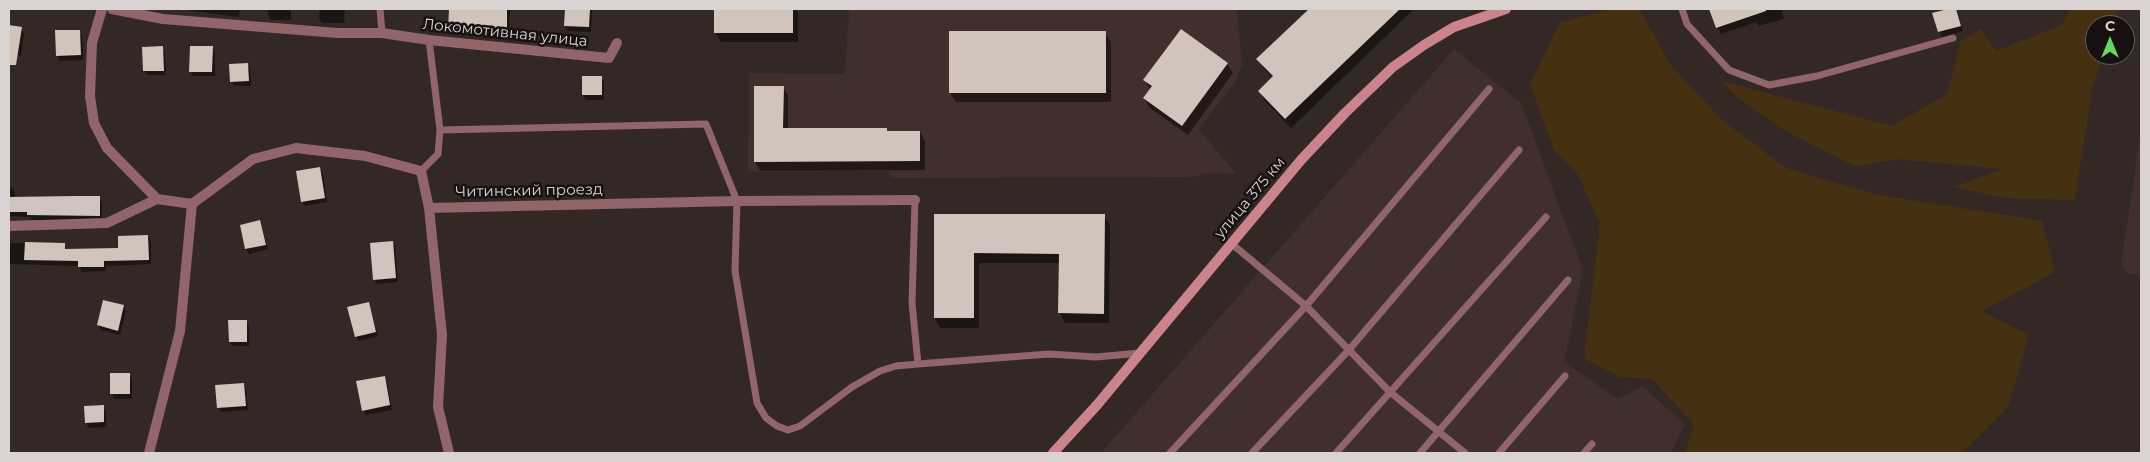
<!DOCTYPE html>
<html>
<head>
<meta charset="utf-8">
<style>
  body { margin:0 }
  #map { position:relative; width:2150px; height:462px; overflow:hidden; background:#332826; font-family:Montserrat,sans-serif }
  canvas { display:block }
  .frame { position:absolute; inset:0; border:10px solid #dad3d1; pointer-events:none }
  .north { position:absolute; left:2085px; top:15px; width:50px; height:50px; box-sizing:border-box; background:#171211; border:1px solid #655f5e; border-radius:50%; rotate:0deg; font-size:14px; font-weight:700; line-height:20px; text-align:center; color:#dad3d1 }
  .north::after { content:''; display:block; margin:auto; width:18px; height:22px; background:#6ad364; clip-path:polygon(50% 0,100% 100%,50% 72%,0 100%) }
</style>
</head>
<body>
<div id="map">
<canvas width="2150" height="462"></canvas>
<div class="frame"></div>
<div class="north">С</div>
</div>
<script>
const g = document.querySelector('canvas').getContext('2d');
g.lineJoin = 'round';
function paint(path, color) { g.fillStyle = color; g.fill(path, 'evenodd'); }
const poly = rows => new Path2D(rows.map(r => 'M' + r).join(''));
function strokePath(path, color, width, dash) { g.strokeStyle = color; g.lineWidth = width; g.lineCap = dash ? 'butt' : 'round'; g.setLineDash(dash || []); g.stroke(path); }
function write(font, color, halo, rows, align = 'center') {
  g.font = font + ' Montserrat,sans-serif'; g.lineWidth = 5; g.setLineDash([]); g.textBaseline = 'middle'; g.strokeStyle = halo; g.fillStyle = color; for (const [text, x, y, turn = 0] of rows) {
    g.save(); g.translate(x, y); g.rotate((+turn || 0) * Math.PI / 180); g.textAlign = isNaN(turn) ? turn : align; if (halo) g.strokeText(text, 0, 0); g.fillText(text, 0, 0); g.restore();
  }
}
const built = poly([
  [849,9,1237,9,1242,65,1236,81,1199,129,1236,174,1210,173,1190,177,890,178,889,171,748,172,749,73,845,74],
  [1454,49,1521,103,1583,270,1564,362,1618,399,1642,386,1685,424,1671,453,1101,453],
  [2141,131,2141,276,2128,273,2121,264]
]);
const green = poly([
  [1610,9,1639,9,1671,65,1722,120,1786,168,1874,194,2042,221,2055,272,1982,311,2029,335,2008,407,1962,453,1685,453,1694,424,1652,379,1619,377,1584,358,1600,223,1578,175,1554,150,1530,84,1560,23],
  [2069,9,2121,9,2115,25,2095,25,2095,55,2104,55,2092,88,2075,200,2004,198,1954,187,2003,169,1895,159,1856,167,1784,130,1737,97,1721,81,1892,126,1947,94,1961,41,1981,29,1996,51,2062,25]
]);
const shadow = poly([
  [177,9,240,9,239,17],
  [268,9,291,9,291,20,271,20,268,15],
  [320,9,345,9,344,23,322,23,319,18],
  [450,9,510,9,509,34,452,33,450,28],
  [566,9,592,9,591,32,568,31,565,26],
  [715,9,796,9,798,13,798,42,721,42,715,32],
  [1310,9,1413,10,1291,128,1265,101,1260,91,1273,78,1264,69,1258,59],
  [1714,9,1781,9,1784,19,1758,26,1756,22,1721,34,1711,10],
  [1956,9,1963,31,1942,37,1934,14],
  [9,27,21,29,24,34,21,56,9,54],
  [79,31,82,36,83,60,60,61,57,56],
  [1105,33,1111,42,1111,102,956,102,950,93],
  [212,47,215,52,215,76,193,76,190,71],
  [162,48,165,53,166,75,147,75,144,71],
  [1227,64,1233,73,1188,135,1150,108,1144,98,1150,90,1145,80],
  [247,65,250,69,251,86,234,86,231,81],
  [601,78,604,82,604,100,586,100,583,95],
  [783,87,788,96,788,129,886,129,888,132,920,132,925,141,925,170,760,171,755,162],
  [320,169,323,174,327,202,305,206,302,201],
  [9,188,12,188,15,193,15,198,99,198,102,203,102,221,31,220,30,217,9,216],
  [935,216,1104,216,1110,225,1109,323,1065,323,1060,313,1060,263,979,263,979,328,940,328,935,318],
  [260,222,268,249,249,254,246,249],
  [148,236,151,241,151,264,106,266,106,271,82,272,79,266,9,264,9,243,64,244,67,250,119,249],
  [392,242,395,247,398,282,377,284,374,279],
  [368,303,378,336,359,341,356,337],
  [123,306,126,311,120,335,101,330,98,325],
  [246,321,249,326,249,346,233,346,230,342],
  [129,374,132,379,132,399,114,399,112,394],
  [384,377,387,382,392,410,366,415,363,410],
  [244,384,246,389,248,410,221,412,218,407],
  [103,407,106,412,106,427,89,428,86,423,86,408]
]);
const building = poly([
  [449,9,507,9,507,29,448,29],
  [565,9,590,9,589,27,564,26],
  [714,9,793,9,793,33,714,33],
  [1309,9,1400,9,1285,119,1258,91,1273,76,1256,59],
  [1709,9,1766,9,1766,11,1716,28],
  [1948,9,1956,9,1961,26,1938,32,1932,13],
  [9,25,22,27,16,65,9,65],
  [1181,29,1228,63,1182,126,1143,98,1152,86,1143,80],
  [55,30,80,30,81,55,56,56],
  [949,31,1106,31,1106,93,949,93],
  [163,46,164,71,143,71,142,47],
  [190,46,213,46,212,72,189,72],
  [248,63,249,81,230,82,229,64],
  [582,76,602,76,602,95,582,95],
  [754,86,784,86,783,128,887,128,887,131,920,131,920,161,754,162],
  [320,167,325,198,301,202,296,171],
  [75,196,100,196,100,216,27,215,27,212,9,212,9,197],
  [934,214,1105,214,1104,314,1058,313,1059,254,974,253,974,318,934,318],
  [260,220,266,245,245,249,240,225],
  [148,235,149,260,104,261,104,267,78,267,78,261,24,260,25,242,65,243,65,249,118,248,118,236],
  [393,241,396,278,373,280,370,243],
  [103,300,124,305,118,331,97,325],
  [369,302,376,332,355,337,347,307],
  [228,320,247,320,247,342,229,342],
  [110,373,130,373,130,394,110,394],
  [385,376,390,405,362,411,356,381],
  [244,383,246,406,217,408,215,385],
  [104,405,104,422,85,423,84,406]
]);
const lane = poly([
  [380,9,382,33],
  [1682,9,1687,24,1729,70,1769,85,1817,76,1953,38],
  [440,130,706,124,737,201,735,271,757,403,766,418,777,426,788,430,800,426,852,387,880,371,896,366,918,364],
  [421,171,438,154,440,130,429,40],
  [915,200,912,303,918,364,1049,354,1096,357,1140,353],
  [1232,244,1306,306,1390,392,1465,453],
  [1170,453,1306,306,1489,89],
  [1252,453,1348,351,1519,150],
  [1336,453,1546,217],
  [1420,453,1568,280],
  [1499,453,1565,376],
  [1584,453,1592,444]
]);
const street = poly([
  [102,9,92,43,90,96,94,123,107,148,157,199],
  [112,9,163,19,337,33,382,33,429,40,609,58,617,43],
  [192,204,253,159,296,148,365,156,421,171,429,208,737,201,915,200],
  [429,208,442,335,438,407,449,453],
  [9,226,107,223,157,199,192,204,180,331,149,453]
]);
const secondary = poly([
  [1053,453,1097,405,1301,160,1345,113,1393,67,1424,45,1454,27,1506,9]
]);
const streetNames = [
  ["Локомотивная улица",505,33,6],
  ["Читинский проезд",529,191,-1],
  ["улица 375 км",1250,198,-50]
];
paint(built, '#402f2b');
paint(green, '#453111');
paint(shadow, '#0007');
paint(building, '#d0c4bd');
strokePath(lane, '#91656a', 7);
strokePath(street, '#91656a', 10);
strokePath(secondary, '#cb848d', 10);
write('15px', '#dad3d1', '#171211', streetNames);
</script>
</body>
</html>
